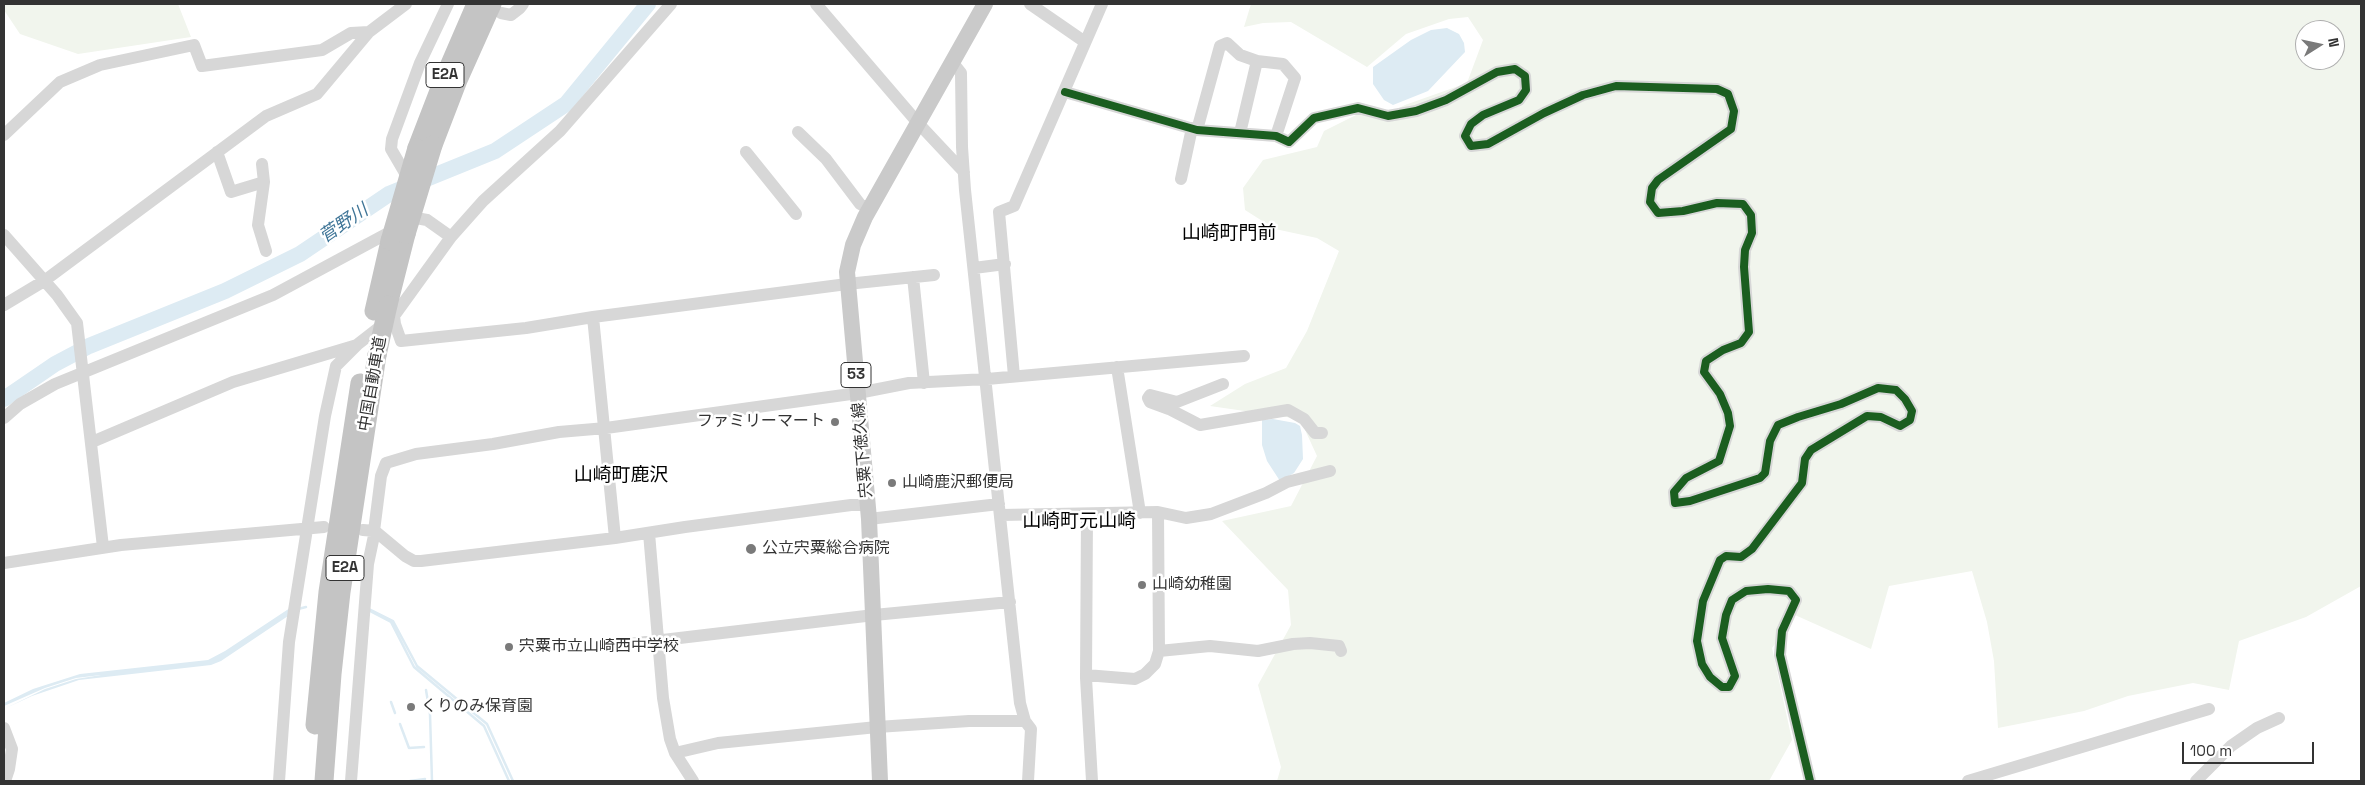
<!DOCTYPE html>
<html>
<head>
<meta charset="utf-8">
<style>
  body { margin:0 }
  #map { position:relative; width:2365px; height:785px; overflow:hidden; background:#fff; font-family:"Space Grotesk",sans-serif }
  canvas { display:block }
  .frame { position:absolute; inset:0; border:5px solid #333; pointer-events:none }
  .north { position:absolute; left:2295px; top:20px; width:50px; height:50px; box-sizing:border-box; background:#fff; border:1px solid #adadad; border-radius:50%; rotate:80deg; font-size:14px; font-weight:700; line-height:20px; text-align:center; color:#333 }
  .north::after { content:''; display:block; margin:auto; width:18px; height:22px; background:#7a7a7a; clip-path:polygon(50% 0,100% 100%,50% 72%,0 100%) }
  .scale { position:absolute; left:2182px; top:742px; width:132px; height:22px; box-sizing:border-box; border:2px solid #333; border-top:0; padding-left:6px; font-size:15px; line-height:18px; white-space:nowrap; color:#333; -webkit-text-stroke:4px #fff; paint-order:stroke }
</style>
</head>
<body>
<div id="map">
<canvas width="2365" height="785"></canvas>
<div class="frame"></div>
<div class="north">N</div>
<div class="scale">100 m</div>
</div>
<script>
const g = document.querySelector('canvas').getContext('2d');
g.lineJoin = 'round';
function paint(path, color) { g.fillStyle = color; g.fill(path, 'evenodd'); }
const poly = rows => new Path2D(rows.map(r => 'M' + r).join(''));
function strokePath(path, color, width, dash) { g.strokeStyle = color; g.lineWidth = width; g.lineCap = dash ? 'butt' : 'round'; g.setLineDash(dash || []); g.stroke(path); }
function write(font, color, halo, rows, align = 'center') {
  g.font = font + ' "Space Grotesk","Noto Sans JP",sans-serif'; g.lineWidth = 5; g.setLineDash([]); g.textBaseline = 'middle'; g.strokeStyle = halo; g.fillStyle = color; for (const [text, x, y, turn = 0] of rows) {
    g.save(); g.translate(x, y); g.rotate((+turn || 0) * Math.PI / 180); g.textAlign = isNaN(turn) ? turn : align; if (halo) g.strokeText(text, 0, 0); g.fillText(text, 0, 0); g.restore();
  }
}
const green = poly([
  [4,4,178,4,191,37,78,54,20,34,4,10],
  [1251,4,2361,4,2361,586,2306,617,2239,641,2229,690,2193,683,2128,696,2084,711,1998,728,1994,661,1987,622,1972,571,1889,586,1871,649,1795,615,1772,648,1792,740,1769,781,1277,781,1281,767,1258,685,1291,625,1288,590,1222,521,1291,506,1317,456,1300,419,1210,406,1245,384,1286,368,1307,331,1339,251,1317,238,1275,229,1245,210,1243,188,1263,160,1317,147,1324,131,1370,108,1381,117,1405,105,1467,83,1483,40,1468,17,1449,19,1406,34,1367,67,1291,22,1263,23,1244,27],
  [2305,30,2335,30,2335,60,2305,60]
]);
const water = poly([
  [1447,28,1459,34,1464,43,1465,52,1428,91,1393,105,1384,100,1373,84,1373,67,1411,40,1431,30],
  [1273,419,1295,423,1300,426,1302,435,1303,459,1294,473,1280,481,1267,461,1262,445,1262,420],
  [290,608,291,614,221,661,211,665,79,680,32,696,4,709,45,689,76,679,101,675,76,678,45,688,4,706,4,703,33,689,80,674,208,660,225,651]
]);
const stream = poly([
  [367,608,393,621,417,666,487,724,513,781],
  [298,609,306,607],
  [368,610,391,622,414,667,484,726,509,781],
  [426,690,430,714,432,781],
  [391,702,395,713],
  [400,724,409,748,424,747],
  [410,781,425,779]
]);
const river = poly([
  [4,399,55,364,89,346,225,291,300,254,389,194,495,151,566,104,648,4]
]);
const minor = poly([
  [816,4,918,123,964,172],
  [1030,4,1085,42],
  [501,13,511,15,520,8,523,4],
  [953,63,961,73,962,147,965,190,1020,703,1025,721,1031,729,1028,781],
  [1065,92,1197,130,1276,136,1289,142,1314,118,1358,108,1388,116,1416,111,1446,100,1497,72,1515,69,1525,76,1526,90,1519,100,1483,115,1471,124,1465,136,1471,146,1488,144,1544,113,1583,95,1616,86,1717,89,1728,94,1734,111,1731,129,1658,180,1652,188,1650,202,1658,213,1683,211,1717,203,1743,204,1751,215,1752,233,1745,250,1744,267,1749,332,1741,343,1723,350,1706,361,1704,372,1720,394,1728,413,1730,426,1719,461,1686,478,1674,492,1675,503,1690,501,1760,478,1765,473,1770,441,1778,425,1798,417,1841,404,1878,388,1896,390,1905,399,1912,411,1910,420,1900,426,1881,417,1867,416,1811,450,1805,459,1802,483,1752,549,1741,557,1726,556,1720,560,1703,601,1697,641,1702,664,1710,677,1722,687,1729,687,1735,676,1722,638,1726,615,1732,600,1746,591,1768,589,1789,591,1796,600,1782,631,1780,655,1810,781],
  [1197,130,1220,46,1227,43,1240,55,1257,61,1283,64,1295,78,1276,136],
  [798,132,826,159,860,204,870,209],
  [1240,133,1257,61],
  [4,135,60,82,100,65,194,45,202,66,322,50,351,33,369,32],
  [217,152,231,192,264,182,258,225,266,251],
  [746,152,796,214],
  [262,164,264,182],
  [405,173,391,149,392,139,420,63,448,4],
  [1181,179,1192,128],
  [4,235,57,295,77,323,103,547],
  [974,268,1005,264],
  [913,277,924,383],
  [4,305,44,281,266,116,317,94,369,32,406,4],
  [394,316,395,324,401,341,526,328,593,317,847,284,934,275],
  [593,317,615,538],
  [1117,367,1140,513],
  [1014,376,999,212,1014,206,1102,4],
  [1223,384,1177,402,1150,395,1148,398,1150,402,1169,409,1200,425,1288,410,1304,419,1315,433,1322,433],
  [4,418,20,404,55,384,273,295,416,218,427,220,451,237],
  [92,442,233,382,357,345],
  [1087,514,1086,678,1092,781],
  [1001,515,1158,512,1186,518,1211,514,1266,493,1287,482,1330,471],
  [869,519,999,504],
  [363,530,375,531,405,556,414,561,421,561,615,538,685,527,851,505,868,505],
  [374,531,381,476,386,463,416,454,493,444,559,432,606,428,858,393,909,383,987,379,1244,356],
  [649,533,663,698,670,739,675,753,693,781],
  [4,563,121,545,324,527],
  [612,646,874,615,1010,602],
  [1159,651,1210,646,1258,651,1293,644,1310,643,1339,646,1341,651],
  [1086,675,1135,679,1145,674,1155,664,1159,651,1158,512],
  [4,728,12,749,9,769,5,781],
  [675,753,718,743,877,727,969,721,1025,721],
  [279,781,289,642,325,416,336,366,358,344,394,316,451,237,483,201,560,131,671,4],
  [351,781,368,564,375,531],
  [1968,781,2209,709],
  [2196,781,2231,746,2257,728,2279,718]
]);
const major = poly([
  [880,781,869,519,847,272,853,245,865,217,985,4]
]);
const highway = poly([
  [433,145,458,80,492,4],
  [417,148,444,78,476,4],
  [388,305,406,234],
  [374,311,390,241],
  [315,725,328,592,360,383],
  [324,781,332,674,341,592,377,355]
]);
const highwayBridge = poly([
  [406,234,433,145],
  [390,241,417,148],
  [377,355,388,305]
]);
const cycleway = poly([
  [1065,92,1197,130,1276,136,1289,142,1314,118,1358,108,1388,116,1416,111,1446,100,1497,72,1515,69,1525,76,1526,90,1519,100,1483,115,1471,124,1465,136,1471,146,1488,144,1544,113,1583,95,1616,86,1717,89,1728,94,1734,111,1731,129,1658,180,1652,188,1650,202,1658,213,1683,211,1717,203,1743,204,1751,215,1752,233,1745,250,1744,267,1749,332,1741,343,1723,350,1706,361,1704,372,1720,394,1728,413,1730,426,1719,461,1686,478,1674,492,1675,503,1690,501,1760,478,1765,473,1770,441,1778,425,1798,417,1841,404,1878,388,1896,390,1905,399,1912,411,1910,420,1900,426,1881,417,1867,416,1811,450,1805,459,1802,483,1752,549,1741,557,1726,556,1720,560,1703,601,1697,641,1702,664,1710,677,1722,687,1729,687,1735,676,1722,638,1726,615,1732,600,1746,591,1768,589,1789,591,1796,600,1782,631,1780,655,1810,781]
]);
const markers = [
  [835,422,5,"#7a7a7a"],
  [892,483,5,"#7a7a7a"],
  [751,549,6,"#7a7a7a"],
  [1142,585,5,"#7a7a7a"],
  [509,647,5,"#7a7a7a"],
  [411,707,5,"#7a7a7a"]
];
const shields = [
  [445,75,38],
  [856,375,30],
  [345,568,38]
];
const shieldNames = [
  ["E2A",445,75],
  ["53",856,375],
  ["E2A",345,568]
];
const streetNames = [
  ["中国自動車道",373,384,-80],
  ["宍粟下徳久線",863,450,-95]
];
const poiNames = [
  ["ファミリーマート",825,422,"right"],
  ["山崎鹿沢郵便局",902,483],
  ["公立宍粟総合病院",762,549],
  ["山崎幼稚園",1152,585],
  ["宍粟市立山崎西中学校",519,647],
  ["くりのみ保育園",421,707]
];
const waterNames = [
  ["菅野川",344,224,-34]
];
const quarterNames = [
  ["山崎町門前",1229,234],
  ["山崎町鹿沢",621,476],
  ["山崎町元山崎",1079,522]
];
paint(green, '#f1f5ed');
paint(water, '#ddebf3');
strokePath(stream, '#ddebf3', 2.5);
strokePath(river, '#ddebf3', 16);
strokePath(minor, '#d7d7d7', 12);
strokePath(major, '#cacaca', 16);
strokePath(highway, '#c4c4c4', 19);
strokePath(highwayBridge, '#c4c4c4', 19);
strokePath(cycleway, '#1b5e20', 8);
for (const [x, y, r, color] of markers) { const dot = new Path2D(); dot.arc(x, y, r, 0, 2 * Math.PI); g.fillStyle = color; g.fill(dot); strokePath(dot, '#fff', 2); }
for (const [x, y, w] of shields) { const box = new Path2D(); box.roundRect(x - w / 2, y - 12.5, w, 25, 4); g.fillStyle = '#fff'; g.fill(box); strokePath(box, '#333', 1); }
write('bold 15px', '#333', null, shieldNames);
write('16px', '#333', '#fff', streetNames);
write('16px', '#333', '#fff', poiNames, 'left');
write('italic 18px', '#3f7597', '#fff', waterNames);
write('19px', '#000', '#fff', quarterNames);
</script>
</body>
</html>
